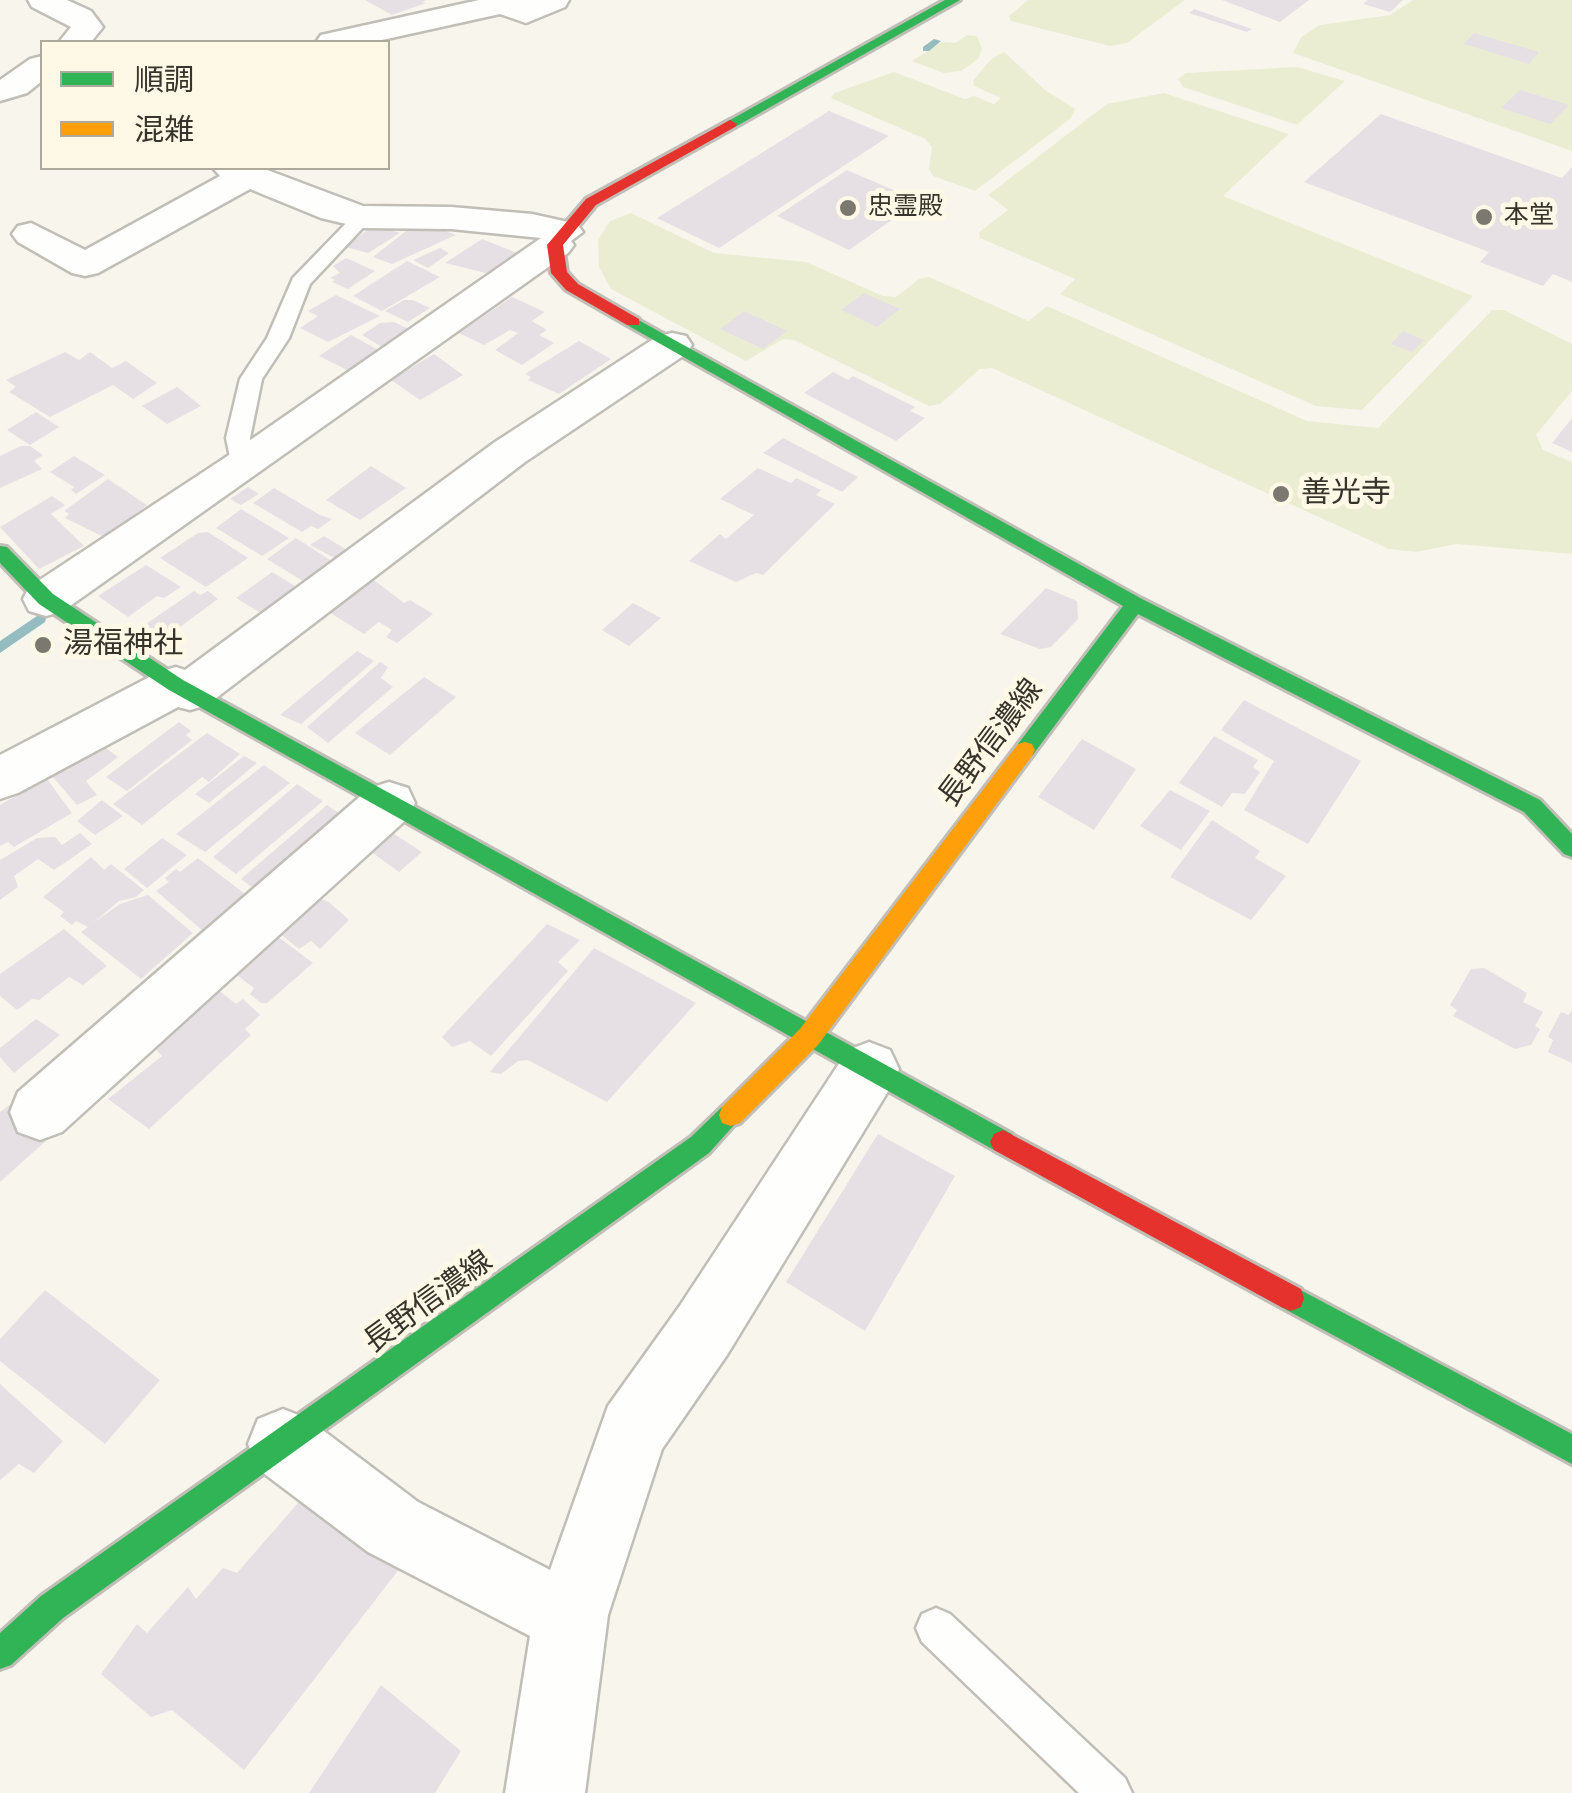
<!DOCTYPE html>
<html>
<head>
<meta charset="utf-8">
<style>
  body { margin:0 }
  #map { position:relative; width:1572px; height:1793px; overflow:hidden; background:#f8f5ec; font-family:Poppins,"Noto Sans JP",sans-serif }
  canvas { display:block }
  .legend { position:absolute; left:40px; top:40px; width:350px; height:130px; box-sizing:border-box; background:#fef8e6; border:2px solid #aeaa9b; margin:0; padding:12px 18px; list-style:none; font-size:30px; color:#37342b }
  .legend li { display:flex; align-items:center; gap:20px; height:50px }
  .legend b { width:50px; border:2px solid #aeaa9b }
</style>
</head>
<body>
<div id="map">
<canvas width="1572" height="1793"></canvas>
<ul class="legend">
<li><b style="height:12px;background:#30b455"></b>順調</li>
<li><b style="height:12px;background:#ff9f0a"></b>混雑</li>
</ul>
</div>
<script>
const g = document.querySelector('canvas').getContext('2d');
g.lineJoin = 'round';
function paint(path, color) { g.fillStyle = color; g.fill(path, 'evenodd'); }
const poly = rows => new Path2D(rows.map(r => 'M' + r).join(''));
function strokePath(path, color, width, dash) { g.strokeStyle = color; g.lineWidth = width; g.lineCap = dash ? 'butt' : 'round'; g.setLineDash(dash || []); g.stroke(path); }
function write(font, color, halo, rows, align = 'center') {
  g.font = font + ' Poppins,"Noto Sans JP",sans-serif'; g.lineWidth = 10; g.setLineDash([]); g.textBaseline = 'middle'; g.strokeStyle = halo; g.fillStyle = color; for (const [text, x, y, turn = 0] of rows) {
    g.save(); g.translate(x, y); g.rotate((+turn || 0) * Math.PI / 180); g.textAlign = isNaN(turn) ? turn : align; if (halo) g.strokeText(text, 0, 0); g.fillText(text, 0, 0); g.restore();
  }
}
const green = poly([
  [1028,0,1185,0,1127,43,1110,46,1011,21,1009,16],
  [1413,0,1572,0,1572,151,1293,53,1301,37,1320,25,1390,15],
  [967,35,977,36,982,49,978,59,961,71,944,73,912,61,941,42,955,43],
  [1004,52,1045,90,1075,109,1071,118,975,191,933,176,929,169,932,147,925,139,831,98,834,93,894,72,965,99,974,96,994,104,1001,98,974,86,973,81,990,60],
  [1297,67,1345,81,1297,125,1183,87,1178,79,1186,73],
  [1164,93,1289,134,1223,196,1473,296,1362,410,1316,406,1060,294,1075,279,980,238,979,232,1008,210,988,195,1107,104],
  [631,213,714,253,806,262,883,296,896,297,919,279,929,277,1029,321,1047,306,1307,421,1378,428,1492,310,1504,310,1572,344,1572,391,1536,435,1543,450,1572,462,1572,554,1457,544,1415,552,1389,549,992,368,980,369,940,404,929,406,794,340,783,339,746,361,611,289,599,267,598,240,610,221]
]);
const stream = poly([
  [934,39,941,41,929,51,923,51,923,47,934,39],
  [40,614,45,616,46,619,45,622,0,653,0,641,40,614]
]);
const building = poly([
  [365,0,426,0,422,2,426,3,392,15],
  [1222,0,1309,0,1280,22],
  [1368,0,1403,0,1390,12,1363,4],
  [1194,9,1252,29,1247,32,1189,13],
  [1474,33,1539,52,1529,64,1464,44],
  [1520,90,1569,105,1550,124,1501,108],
  [829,111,889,136,719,248,657,218],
  [1381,114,1562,178,1572,167,1572,282,1553,274,1543,286,1480,262,1489,252,1304,182],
  [847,170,919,201,849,250,777,216],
  [374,225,400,233,368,253,345,247],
  [430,225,456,235,392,264,373,257,411,227,417,230],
  [482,239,517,253,486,273,445,263],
  [440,248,449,253,428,268,413,260],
  [346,258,375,271,348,289,332,282,335,280,330,278,340,273,333,266],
  [407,261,440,277,382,311,353,296],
  [864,293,900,309,877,327,841,310],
  [336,295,380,316,328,342,300,328,318,316,308,311],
  [512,297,545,312,532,321,547,330,539,335,554,343,522,365,495,350,518,333,510,330,484,345,459,333],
  [404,300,413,300,430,308,408,322,385,311],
  [744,311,787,331,763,349,720,329],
  [394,322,411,330,382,347,362,335,380,323],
  [1403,331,1424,340,1412,352,1391,344],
  [351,335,380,351,349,371,319,356],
  [579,341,611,359,559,394,528,380,531,377,525,374],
  [65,352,79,360,90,352,112,368,126,361,157,383,133,399,113,385,50,417,9,392,16,387,6,380],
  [434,354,463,375,420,400,391,380],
  [833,372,848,380,853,376,915,407,910,411,925,418,896,441,804,393],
  [177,387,201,406,167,424,142,406],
  [36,412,59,427,30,445,7,430],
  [1572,418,1572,452,1552,443],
  [783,438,858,477,842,492,763,453],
  [21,446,30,446,43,455,34,461,42,469,0,488,0,456],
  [74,456,105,475,76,494,71,490,74,487,50,472],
  [371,466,406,488,360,520,326,500],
  [758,468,791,483,796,478,821,490,816,495,835,504,763,575,756,573,736,582,689,561,720,534,726,539,754,515,720,499],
  [108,479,147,505,106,538,65,518,69,514,64,511],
  [248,487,259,494,241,505,230,499],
  [274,488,320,515,332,519,318,529,311,526,302,532,253,503],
  [52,496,65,505,51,514,84,546,39,569,0,527],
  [241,509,289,538,262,556,216,528],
  [208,532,248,558,206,587,160,558,198,533],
  [324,536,352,553,340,561,310,545],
  [296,538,335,563,306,583,267,559],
  [146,565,181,587,164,598,157,596,128,617,98,596],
  [272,572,305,592,269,618,236,598],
  [366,574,404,603,410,600,433,614,397,643,386,637,392,630,379,622,364,634,329,612],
  [1046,588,1077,601,1078,619,1051,647,1040,649,1000,634],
  [194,591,200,595,208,591,218,599,153,647,133,633],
  [633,603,661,618,629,646,602,630],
  [357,651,374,661,301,724,280,715],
  [380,662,388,667,381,678,393,687,328,743,307,727],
  [424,677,456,697,390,755,355,733],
  [1244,700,1361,761,1308,844,1244,810,1274,761,1221,730],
  [179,722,191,731,186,735,192,740,127,791,106,777],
  [207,733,240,754,209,782,202,777,142,825,113,804],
  [1214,736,1258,760,1253,767,1260,772,1245,794,1232,793,1222,807,1179,783],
  [1082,739,1136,769,1094,830,1038,797],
  [103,746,118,757,86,781,97,795,77,805,52,776],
  [244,756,257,763,209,803,195,794],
  [264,765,290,783,205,852,176,834],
  [47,779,72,813,14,847,8,842,0,846,0,805],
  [297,784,323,801,236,874,213,857],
  [1170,790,1210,811,1181,850,1140,826],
  [102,800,123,816,95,835,77,821],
  [327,805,355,824,269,900,241,879],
  [1212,820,1260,851,1255,858,1286,876,1251,920,1170,877],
  [385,828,422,852,399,872,363,846],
  [80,833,92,844,54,870,38,859,14,876,18,887,0,900,0,860,37,838,55,837,62,845],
  [162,838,187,855,147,888,124,869],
  [91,857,104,870,111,864,144,890,136,897,119,901,93,923,120,904,148,895,193,933,141,979,81,932,88,927,76,921,72,925,60,916,64,912,43,897],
  [198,858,249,897,228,912,224,910,203,931,156,891,169,882,165,878,176,869,180,872],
  [307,894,329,902,349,920,320,949,311,941,299,949,273,928],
  [547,924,580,940,558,962,568,971,491,1056,470,1041,452,1047,442,1037],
  [64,929,107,966,83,985,69,977,39,1000,32,999,17,1010,0,996,0,974],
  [269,930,313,963,267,1003,261,1003,250,994,254,988,225,966],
  [594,948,696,1003,607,1102,528,1060,518,1061,501,1074,490,1072],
  [1484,968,1527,993,1523,1002,1543,1012,1535,1026,1540,1029,1531,1045,1515,1049,1453,1016,1457,1010,1450,1005,1471,969],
  [212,985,236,1004,243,999,260,1015,245,1029,251,1035,149,1129,108,1099,162,1056,145,1038],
  [1572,1009,1572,1063,1548,1052,1553,1040,1548,1037,1561,1012,1569,1015],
  [36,1019,60,1035,14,1073,0,1057,0,1048],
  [11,1104,48,1139,0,1182,0,1112],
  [878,1134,955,1176,865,1331,786,1282],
  [45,1290,160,1380,105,1444,0,1361,0,1339],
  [0,1384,63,1441,34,1473,19,1464,0,1480],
  [304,1496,400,1568,244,1770,172,1710,151,1717,101,1674,137,1624,147,1633,188,1587,196,1599,223,1568,237,1573],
  [381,1685,461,1751,435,1793,309,1793]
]);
const lane = poly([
  [363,211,373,217,310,284,289,338,262,379,250,438,253,467,241,475,233,472,226,438,240,379,267,338,293,278,356,213,363,211],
  [936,1608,950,1614,1125,1778,1132,1793,1079,1793,922,1642,916,1628,922,1614,936,1608]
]);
const street = poly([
  [28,0,67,0,91,11,103,27,91,42,59,42,71,27,32,7,28,0],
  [479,0,569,0,565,7,526,23,500,14,373,42,316,42,321,35,479,0],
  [42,56,42,81,27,93,0,101,0,80,30,59,42,56],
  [213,168,262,168,363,206,451,207,532,214,577,224,583,232,571,241,574,245,568,253,63,611,46,616,29,611,23,599,29,587,226,457,541,238,451,229,363,228,321,218,250,189,98,273,85,276,72,273,18,242,12,234,18,226,31,223,85,250,220,176,213,168],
  [672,333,686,336,692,345,686,354,525,462,207,705,190,710,178,707,18,793,0,799,0,755,159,672,176,667,185,670,495,442,658,336,672,333],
  [389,782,408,788,415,803,408,818,62,1132,40,1140,18,1132,10,1112,18,1092,370,788,389,782],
  [869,1042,890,1050,899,1069,890,1088,727,1355,662,1449,608,1615,585,1793,505,1793,530,1636,368,1552,258,1469,248,1444,258,1419,283,1409,308,1419,418,1502,550,1570,608,1406,679,1307,848,1050,869,1042]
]);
const fast = poly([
  [945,0,960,0,735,127,723,124,945,0],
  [633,317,1142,599,1540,800,1572,834,1572,857,1564,854,1524,812,1138,614,1032,756,1018,756,1015,750,1018,744,1123,606,627,325,627,319,633,317],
  [0,546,7,547,53,594,183,680,1012,1134,1016,1142,1012,1150,1003,1154,994,1150,169,690,39,604,0,563,0,546],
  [731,1104,740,1107,743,1115,709,1153,63,1618,11,1665,0,1669,0,1633,41,1596,691,1137,722,1107,731,1104],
  [1291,1285,1572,1434,1572,1464,1281,1307,1278,1298,1281,1289,1291,1285]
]);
const slow = poly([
  [1025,742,1032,744,1035,750,1032,756,818,1045,740,1123,731,1126,722,1123,719,1115,722,1107,800,1029,1018,744,1025,742]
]);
const jam = poly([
  [730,120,737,124,735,127,596,205,563,245,567,272,578,284,639,319,639,325,627,325,566,290,551,273,547,245,586,199,730,120],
  [1003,1130,1301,1289,1304,1298,1301,1307,1291,1311,1281,1307,994,1150,990,1142,994,1134,1003,1130]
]);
const markers = [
  [848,208,10,"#7b786f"],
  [1484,217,10,"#7b786f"],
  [1281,494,10,"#7b786f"],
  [43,645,10,"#7b786f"]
];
const farPoinames = [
  ["忠霊殿",868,208],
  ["本堂",1504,217]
];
const poiNames = [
  ["善光寺",1301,494],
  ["湯福神社",63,645]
];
const streetNames = [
  ["長野信濃線",992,744,-53],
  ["長野信濃線",429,1303,-36]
];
paint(green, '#ebedd3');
paint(stream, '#95bcc1');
paint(building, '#e6e0e4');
strokePath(lane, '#c1beb7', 5);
strokePath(street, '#c1beb7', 5);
strokePath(fast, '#c1beb7', 6);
strokePath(slow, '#c1beb7', 6);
strokePath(jam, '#c1beb7', 6);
paint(lane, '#fefefc');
paint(street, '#fefefc');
paint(fast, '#30b455');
paint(slow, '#ff9f0a');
paint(jam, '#e5322d');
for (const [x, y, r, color] of markers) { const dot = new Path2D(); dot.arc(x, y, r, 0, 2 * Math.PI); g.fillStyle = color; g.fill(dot); strokePath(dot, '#fef8e6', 4); }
write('25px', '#37342b', '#fef8e6', farPoinames, 'left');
write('30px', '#37342b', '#fef8e6', poiNames, 'left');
write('30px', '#37342b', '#fef8e6', streetNames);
</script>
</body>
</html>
